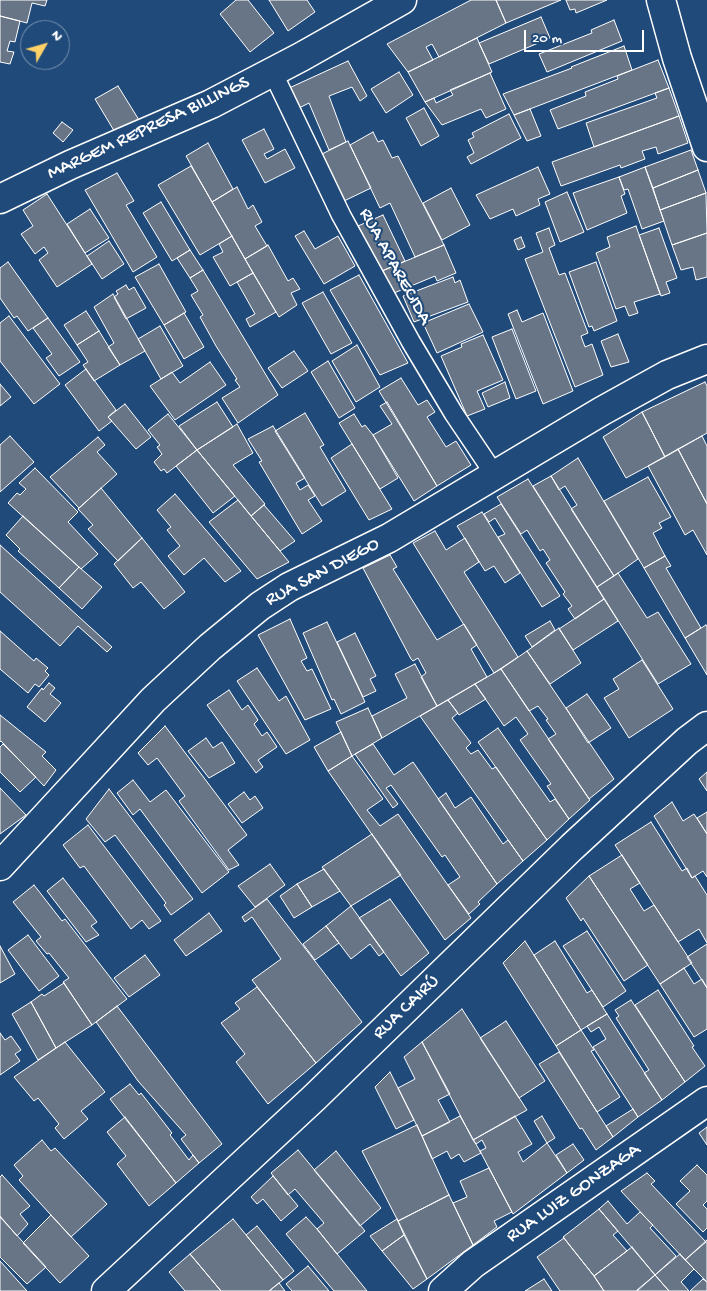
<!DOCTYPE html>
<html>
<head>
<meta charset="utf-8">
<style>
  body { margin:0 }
  #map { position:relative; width:707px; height:1291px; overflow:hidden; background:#1f4a7a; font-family:"Gochi Hand",sans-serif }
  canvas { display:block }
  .north { position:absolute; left:20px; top:20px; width:50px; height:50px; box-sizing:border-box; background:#1f4a7a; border:1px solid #7992af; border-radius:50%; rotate:52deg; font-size:14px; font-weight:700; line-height:20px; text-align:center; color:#fff }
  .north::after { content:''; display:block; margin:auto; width:18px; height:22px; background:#ffd166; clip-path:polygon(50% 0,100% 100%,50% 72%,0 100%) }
  .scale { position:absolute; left:524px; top:30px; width:120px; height:22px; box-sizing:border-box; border:2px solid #fff; border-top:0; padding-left:6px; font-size:15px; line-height:18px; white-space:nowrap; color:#fff; -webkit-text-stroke:4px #1f4a7a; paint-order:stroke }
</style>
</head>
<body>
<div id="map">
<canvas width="707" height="1291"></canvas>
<div class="north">N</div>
<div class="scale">20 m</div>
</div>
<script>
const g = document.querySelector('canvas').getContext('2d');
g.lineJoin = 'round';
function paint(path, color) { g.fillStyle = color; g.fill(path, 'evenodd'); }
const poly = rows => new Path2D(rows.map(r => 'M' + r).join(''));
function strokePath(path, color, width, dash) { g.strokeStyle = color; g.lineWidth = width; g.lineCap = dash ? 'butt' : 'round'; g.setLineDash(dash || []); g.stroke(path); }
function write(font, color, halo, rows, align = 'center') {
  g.font = font + ' "Gochi Hand",sans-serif'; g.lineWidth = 4; g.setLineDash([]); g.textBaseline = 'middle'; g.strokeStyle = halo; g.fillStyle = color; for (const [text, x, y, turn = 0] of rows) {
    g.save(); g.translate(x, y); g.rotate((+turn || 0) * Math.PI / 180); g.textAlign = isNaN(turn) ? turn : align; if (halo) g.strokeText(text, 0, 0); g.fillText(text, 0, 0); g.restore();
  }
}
const building = poly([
  [0,0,47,0,45,6,32,3,27,23,0,16,0,0],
  [236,0,248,0,274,33,250,52,220,14,236,0],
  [269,0,307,0,315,12,288,31,269,0],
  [471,0,496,0,506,23,439,57,432,44,426,47,433,60,408,72,387,44,471,0],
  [496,0,561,0,506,23,496,0],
  [566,0,607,0,576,13,575,9,570,10,566,0],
  [0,16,20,21,15,42,10,41,7,51,14,52,10,64,0,62,0,16],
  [541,17,550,38,489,64,479,43,541,17],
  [614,20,622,41,547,72,539,54,592,33,591,30,614,20],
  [477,38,492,72,425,102,408,72,477,38],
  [624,46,632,70,514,115,503,94,572,68,571,67,624,46],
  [658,60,669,88,558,129,550,110,586,96,585,92,618,79,617,76,658,60],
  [348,61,367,96,360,101,352,87,329,96,346,142,329,150,309,103,297,109,287,89,348,61],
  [399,72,413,95,386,113,371,89,399,72],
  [490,73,506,109,486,118,481,109,442,125,425,102,434,98,436,103,453,95,450,90,490,73],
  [118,86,139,120,116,134,95,99,118,86],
  [669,88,679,116,594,147,586,123,657,98,655,93,669,88],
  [424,108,439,136,421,146,406,118,424,108],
  [530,109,541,136,527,141,514,115,530,109],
  [509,114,521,138,471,164,467,157,474,153,468,140,474,137,472,133,509,114],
  [679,116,688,143,658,154,656,147,642,151,645,159,621,168,620,165,561,186,552,162,679,116],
  [62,122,73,130,63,142,53,133,62,122],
  [264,129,274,149,264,154,267,159,285,149,295,168,265,183,242,140,264,129],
  [373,132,378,142,383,140,392,158,398,156,444,245,415,257,390,203,380,208,350,145,373,132],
  [348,141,371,188,344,201,320,155,348,141],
  [208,143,233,189,212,202,186,156,208,143],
  [691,150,698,170,653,188,645,167,691,150],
  [191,166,232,236,200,255,158,185,191,166],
  [538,167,550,194,538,199,540,205,516,216,513,209,490,219,476,195,538,167],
  [645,167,664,221,642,229,628,189,624,190,619,177,645,167],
  [698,170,706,193,660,210,653,188,698,170],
  [117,173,134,201,126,205,157,257,133,272,85,190,117,173],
  [619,177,625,194,621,196,627,213,587,230,573,193,619,177],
  [237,187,248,209,253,205,262,222,255,226,267,246,245,259,212,202,237,187],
  [451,188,470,225,442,240,423,203,451,188],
  [567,192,584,232,560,242,545,202,567,192],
  [706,193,707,233,672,245,660,210,706,193],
  [47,194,92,264,57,287,39,260,48,253,44,247,35,254,21,234,33,226,23,210,47,194],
  [161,202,190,250,172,261,143,213,161,202],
  [90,209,109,238,85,253,67,224,90,209],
  [383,215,405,261,382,271,358,226,383,215],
  [636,226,660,294,634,302,638,313,629,316,625,306,616,309,596,253,610,247,607,237,636,226],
  [549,228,555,245,549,248,559,275,565,273,588,333,581,336,585,347,592,344,603,375,575,387,525,259,543,252,536,233,549,228],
  [659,228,677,278,666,282,670,293,661,296,639,235,659,228],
  [304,231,315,249,338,236,355,266,324,284,295,236,304,231],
  [707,233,707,277,696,280,693,267,681,270,672,245,707,233],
  [232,236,253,273,230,286,213,257,223,252,219,244,232,236],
  [521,237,525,247,518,250,514,240,521,237],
  [109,241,124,264,102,279,87,256,109,241],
  [268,245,288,281,293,278,300,289,291,293,297,305,279,317,245,259,268,245],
  [444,245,456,273,437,281,435,276,394,293,382,271,444,245],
  [190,250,203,270,190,278,177,258,190,250],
  [8,262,48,318,28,331,17,316,14,318,0,298,0,268,8,262],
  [596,262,617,321,594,331,592,326,589,327,569,272,596,262],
  [159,264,186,312,164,325,135,277,159,264],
  [203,270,278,395,238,423,222,398,240,387,235,380,237,379,216,346,200,317,203,315,191,295,198,291,190,278,203,270],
  [253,273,276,312,250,327,246,319,255,314,237,282,253,273],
  [359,275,408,363,380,375,330,290,359,275],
  [453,277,455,283,460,280,468,302,414,322,403,296,453,277],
  [126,285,129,290,134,287,146,308,126,319,114,297,118,294,116,291,126,285],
  [323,292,352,343,331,354,302,303,323,292],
  [113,294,145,351,120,365,108,347,114,343,94,307,113,294],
  [469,304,483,332,437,353,423,323,469,304],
  [517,310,522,322,543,313,573,391,543,404,508,314,517,310],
  [86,311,99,331,77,345,64,325,86,311],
  [184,313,204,347,184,359,164,325,184,313],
  [9,316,60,384,34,404,0,361,0,323,9,316],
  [48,318,80,362,59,376,46,358,52,354,33,328,48,318],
  [160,326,183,366,161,379,138,339,160,326],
  [512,329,536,391,516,399,492,337,512,329],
  [99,331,120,365,94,381,83,365,88,362,77,345,99,331],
  [618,334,629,362,611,367,601,341,618,334],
  [483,335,503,380,477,391,485,409,467,416,441,356,462,347,461,344,483,335],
  [357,345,380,387,356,402,332,361,357,345],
  [294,351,308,371,282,388,268,368,294,351],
  [328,361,355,408,339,418,311,372,328,361],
  [210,362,226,385,175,420,150,386,172,372,180,383,210,362],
  [86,369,116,410,108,417,112,421,99,431,65,385,86,369],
  [401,378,418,405,427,400,435,412,427,417,446,447,456,441,471,465,437,486,379,391,401,378],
  [505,382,510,398,488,407,482,393,505,382],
  [705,382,707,386,707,433,665,457,642,412,705,382],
  [0,384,11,397,0,406,0,384],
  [217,402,233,427,197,450,179,426,217,402],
  [387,402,437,486,414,501,373,435,392,424,380,406,387,402],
  [125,404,151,437,136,449,108,417,125,404],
  [642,412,665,457,626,478,603,437,642,412],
  [305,413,324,445,320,447,346,491,322,506,275,431,305,413],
  [168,414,197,450,167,473,164,469,161,471,154,462,162,454,157,447,160,445,148,430,168,414],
  [354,414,362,427,365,425,373,435,398,478,380,489,339,423,354,414],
  [237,424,253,453,233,465,265,504,251,516,197,450,237,424],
  [273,426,305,478,296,483,300,490,308,485,315,496,308,500,322,521,302,534,259,462,262,461,248,439,273,426],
  [10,436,34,462,0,492,0,445,10,436],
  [702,436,707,446,707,504,678,449,702,436],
  [98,437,105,445,97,452,117,474,79,508,50,477,98,437],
  [352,444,392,509,369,520,331,458,352,444],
  [678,449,707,504,707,555,693,530,685,535,648,466,678,449],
  [197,450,235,496,213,513,176,466,197,450],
  [578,458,638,559,614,576,571,509,577,505,565,486,559,490,551,476,578,458],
  [35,468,78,512,68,522,98,554,81,569,8,503,17,493,20,495,26,489,19,483,35,468],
  [551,476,614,576,597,587,533,486,551,476],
  [648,477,671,517,659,523,662,528,653,533,665,556,644,568,604,501,648,477],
  [528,479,604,599,575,619,568,609,572,606,563,594,565,592,546,563,550,560,543,549,540,551,527,530,521,534,497,497,528,479],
  [101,488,142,538,118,561,88,529,93,525,78,509,101,488],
  [175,494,241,571,225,582,204,558,184,575,168,556,180,546,167,530,171,527,157,510,175,494],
  [238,500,289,562,257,579,209,522,238,500],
  [501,504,560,596,542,607,498,537,505,534,495,518,489,522,484,514,501,504],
  [264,505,295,541,280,551,251,516,264,505],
  [482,512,520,573,505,583,494,566,485,571,457,526,482,512],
  [23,516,79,567,59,588,18,551,20,549,6,535,23,516],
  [435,531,446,550,465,538,479,562,464,572,518,657,494,673,413,543,435,531],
  [142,538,185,592,164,609,141,582,133,588,114,564,142,538],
  [0,545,112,647,107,652,78,626,60,646,0,592,0,545],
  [390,555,397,567,393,569,437,640,464,624,477,645,471,649,487,677,437,706,421,677,426,673,418,658,413,661,411,659,363,568,390,555],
  [665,556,671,566,666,568,701,628,685,638,644,568,665,556],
  [79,567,102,587,82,609,59,588,79,567],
  [618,573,647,618,658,612,691,664,658,684,597,587,618,573],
  [604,599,618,621,573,650,559,629,604,599],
  [290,619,307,658,301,661,307,671,312,669,331,709,305,720,258,635,290,619],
  [550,621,555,630,532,647,525,636,550,621],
  [327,622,365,702,341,714,334,699,332,700,303,633,327,622],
  [706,625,707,627,707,675,685,638,706,625],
  [559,628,581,663,550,684,527,651,559,628],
  [0,631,34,661,36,658,48,668,45,671,49,675,39,687,35,684,28,693,0,669,0,631],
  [355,633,376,676,370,679,376,691,363,697,337,642,355,633],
  [527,651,614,779,589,799,548,739,556,734,546,720,548,719,538,706,529,711,501,669,527,651],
  [642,660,673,709,629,738,604,698,619,689,613,679,642,660],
  [415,664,437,706,382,738,372,716,407,698,395,674,415,664],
  [257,668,279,701,286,696,310,740,286,754,237,681,257,668],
  [501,669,590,800,569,819,547,786,551,784,520,740,528,734,516,717,504,726,475,684,501,669],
  [49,683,55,688,50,694,61,703,45,722,27,707,42,688,43,690,49,683],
  [475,684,486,699,459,715,448,700,475,684],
  [229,690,242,710,248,705,258,720,254,724,262,736,267,732,277,747,258,760,263,767,256,773,207,705,229,690],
  [587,694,611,728,588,743,566,708,587,694],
  [448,700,458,713,452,718,471,743,466,748,471,754,478,750,492,769,496,767,547,840,523,861,420,716,448,700],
  [368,708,382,738,352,756,336,722,368,708],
  [0,715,46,752,42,756,56,770,44,786,1,741,0,742,0,715],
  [165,726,247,835,228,850,239,865,229,870,179,801,185,796,157,758,148,765,138,753,165,726],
  [498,728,550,802,555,799,569,819,547,840,478,742,498,728],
  [341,732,352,756,328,771,314,747,341,732],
  [206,738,213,748,222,742,235,763,209,778,188,751,206,738],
  [3,744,36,777,20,792,0,772,0,747,3,744],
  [373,744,394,775,413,762,497,884,478,902,480,904,469,914,448,885,460,877,445,855,442,857,391,785,386,788,398,804,393,808,355,754,373,744],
  [352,756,383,799,367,810,380,826,398,814,471,918,445,940,328,771,352,756],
  [707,772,707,791,699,779,707,772],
  [133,780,150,802,166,790,229,872,202,893,140,809,133,815,117,793,133,780],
  [0,788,26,815,0,834,0,788],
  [109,789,193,899,171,915,164,905,166,903,115,835,105,842,86,819,109,789],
  [244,792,250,800,255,796,263,808,242,823,228,804,244,792],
  [446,793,455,808,471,797,503,844,508,840,523,861,497,884,438,799,446,793],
  [672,802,683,821,694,814,707,834,707,877,703,871,692,878,654,816,672,802],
  [707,812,707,834,697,818,707,812],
  [651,822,682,871,687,868,692,878,695,876,707,895,707,943,699,929,678,942,615,845,651,822],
  [88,825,161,921,149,929,142,920,131,929,84,866,80,868,63,845,88,825],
  [372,834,401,875,351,906,322,867,372,834],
  [622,855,640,883,630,889,644,911,654,905,692,963,660,984,589,876,622,855],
  [270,864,285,885,255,907,238,886,270,864],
  [324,869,340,891,312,907,297,884,324,869],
  [589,876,648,965,624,981,583,918,581,921,566,898,589,876],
  [63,878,97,922,91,926,99,935,86,942,47,891,63,878],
  [297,884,312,907,294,918,280,896,297,884],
  [34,885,62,921,65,919,127,999,92,1025,63,982,69,978,49,953,47,954,36,941,41,937,13,902,34,885],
  [267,899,362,1022,316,1063,252,980,281,959,252,917,245,922,242,917,267,899],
  [390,899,429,953,401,976,359,918,390,899],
  [351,906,384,952,379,956,370,944,351,959,326,926,351,906],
  [209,913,222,931,186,956,174,940,209,913],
  [326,926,339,943,315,960,303,944,326,926],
  [587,931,626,991,603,1007,563,946,587,931],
  [28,935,59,976,39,991,8,950,28,935],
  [525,941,581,1030,556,1046,503,963,525,941],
  [555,941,587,993,592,990,607,1014,581,1030,534,955,555,941],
  [707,944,707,988,687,957,707,944],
  [0,946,15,974,0,983,0,946],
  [145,955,160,975,129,997,114,978,145,955],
  [684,968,694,984,702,979,707,988,707,1029,694,1037,660,984,684,968],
  [64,983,92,1025,56,1048,31,1002,42,994,44,996,64,983],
  [257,987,316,1063,268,1104,236,1062,245,1054,221,1023,240,1009,235,1003,257,987],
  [658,990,694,1046,692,1047,705,1066,685,1082,635,1005,658,990],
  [631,1000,685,1082,662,1100,644,1073,649,1070,616,1018,619,1016,615,1010,631,1000],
  [31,1002,56,1048,38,1060,12,1014,31,1002],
  [117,1006,222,1144,199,1163,181,1139,186,1135,138,1081,96,1022,117,1006],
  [462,1009,527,1110,473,1140,422,1042,462,1009],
  [607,1014,662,1100,638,1117,593,1047,606,1039,599,1027,591,1032,587,1026,607,1014],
  [506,1021,545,1081,519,1098,480,1038,506,1021],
  [581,1030,594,1050,591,1051,620,1097,597,1112,556,1046,581,1030],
  [0,1033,5,1040,11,1036,21,1050,15,1054,20,1061,0,1075,0,1033],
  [65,1042,105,1092,81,1111,88,1119,64,1139,55,1128,59,1124,38,1098,34,1101,14,1077,65,1042],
  [422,1042,450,1094,438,1100,450,1122,422,1136,398,1088,415,1079,404,1057,422,1042],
  [559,1052,613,1137,596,1150,582,1128,580,1129,539,1064,559,1052],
  [390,1072,414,1120,396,1129,375,1087,390,1072],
  [130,1084,139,1095,141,1093,172,1133,170,1135,189,1160,193,1155,199,1163,176,1183,110,1099,130,1084],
  [633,1109,638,1117,613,1137,606,1126,633,1109],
  [460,1116,481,1153,464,1162,459,1154,451,1159,447,1151,432,1159,422,1136,460,1116],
  [515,1116,532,1144,518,1152,523,1162,547,1143,567,1173,513,1214,480,1151,486,1148,482,1140,476,1144,473,1140,515,1116],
  [542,1116,555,1138,547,1143,534,1121,542,1116],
  [125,1117,176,1183,149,1206,117,1164,126,1156,107,1132,125,1117],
  [417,1125,449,1195,398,1221,362,1151,417,1125],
  [707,1127,707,1145,699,1133,707,1127],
  [42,1140,51,1151,55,1148,107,1204,71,1237,19,1180,23,1176,14,1165,42,1140],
  [573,1144,584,1160,567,1173,556,1155,573,1144],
  [298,1150,365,1231,337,1254,317,1229,324,1223,295,1189,288,1195,271,1173,298,1150],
  [336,1151,381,1208,360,1226,314,1170,336,1151],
  [697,1165,707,1175,707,1201,703,1205,707,1209,707,1228,703,1232,676,1204,690,1191,680,1181,697,1165],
  [489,1168,512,1212,494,1221,497,1227,473,1245,453,1203,467,1197,460,1181,489,1168],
  [647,1173,655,1181,651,1184,706,1242,685,1260,621,1191,647,1173],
  [2,1175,30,1206,20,1214,28,1224,17,1236,0,1216,0,1177,2,1175],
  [273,1176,298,1206,281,1221,263,1199,257,1204,251,1197,273,1176],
  [449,1195,473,1245,427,1279,398,1221,449,1195],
  [608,1201,627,1224,640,1212,653,1225,650,1228,676,1256,655,1275,599,1209,608,1201],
  [599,1209,618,1231,613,1235,627,1251,594,1276,563,1237,599,1209],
  [51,1215,89,1256,60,1283,23,1243,51,1215],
  [0,1217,46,1267,27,1284,0,1257,0,1217],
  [306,1217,317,1229,367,1291,334,1291,286,1234,306,1217],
  [233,1219,283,1280,269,1291,221,1291,190,1254,233,1219],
  [397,1219,404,1235,382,1251,370,1236,397,1219],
  [257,1226,294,1271,283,1280,246,1235,257,1226],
  [404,1235,427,1279,413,1289,382,1251,404,1235],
  [564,1238,594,1276,604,1291,560,1291,537,1257,564,1238],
  [707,1240,707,1282,685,1260,707,1240],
  [632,1247,655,1275,637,1291,604,1291,594,1276,632,1247],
  [190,1254,221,1291,185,1291,169,1272,190,1254],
  [680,1254,694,1269,681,1282,689,1291,669,1291,655,1275,680,1254],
  [0,1261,27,1291,0,1291,0,1261],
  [308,1266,329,1291,292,1291,286,1284,308,1266],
  [655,1275,669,1291,637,1291,637,1290,655,1275],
  [544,1279,552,1291,525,1291,544,1279],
  [703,1279,707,1282,707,1291,690,1291,703,1279],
  [279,1283,285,1291,269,1291,279,1283]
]);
const service = poly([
  [272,71,341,215,411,342,454,414,495,475]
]);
const minor = poly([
  [661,0,677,58,707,147],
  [0,199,70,165,211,104,301,57,402,0],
  [0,866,153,700,210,647,260,606,289,587,389,538,602,411,667,375,707,359],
  [106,1291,314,1098,572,847,687,741,707,726],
  [443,1291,473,1264,707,1101]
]);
const streetNames = [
  ["MARGEM REPRESA BILLINGS",149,129,-25],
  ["RUA APARECIDA",394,267,61],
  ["RUA SAN DIEGO",323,573,-28],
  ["RUA CAIRÚ",407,1008,-44],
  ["RUA LUIZ GONZAGA",574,1194,-35]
];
paint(building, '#687587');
strokePath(building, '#fff', 1);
strokePath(service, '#fff', 21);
strokePath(minor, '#fff', 31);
strokePath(service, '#1f4a7a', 18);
strokePath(minor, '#1f4a7a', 28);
write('19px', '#fff', '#1f4a7a', streetNames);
</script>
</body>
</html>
